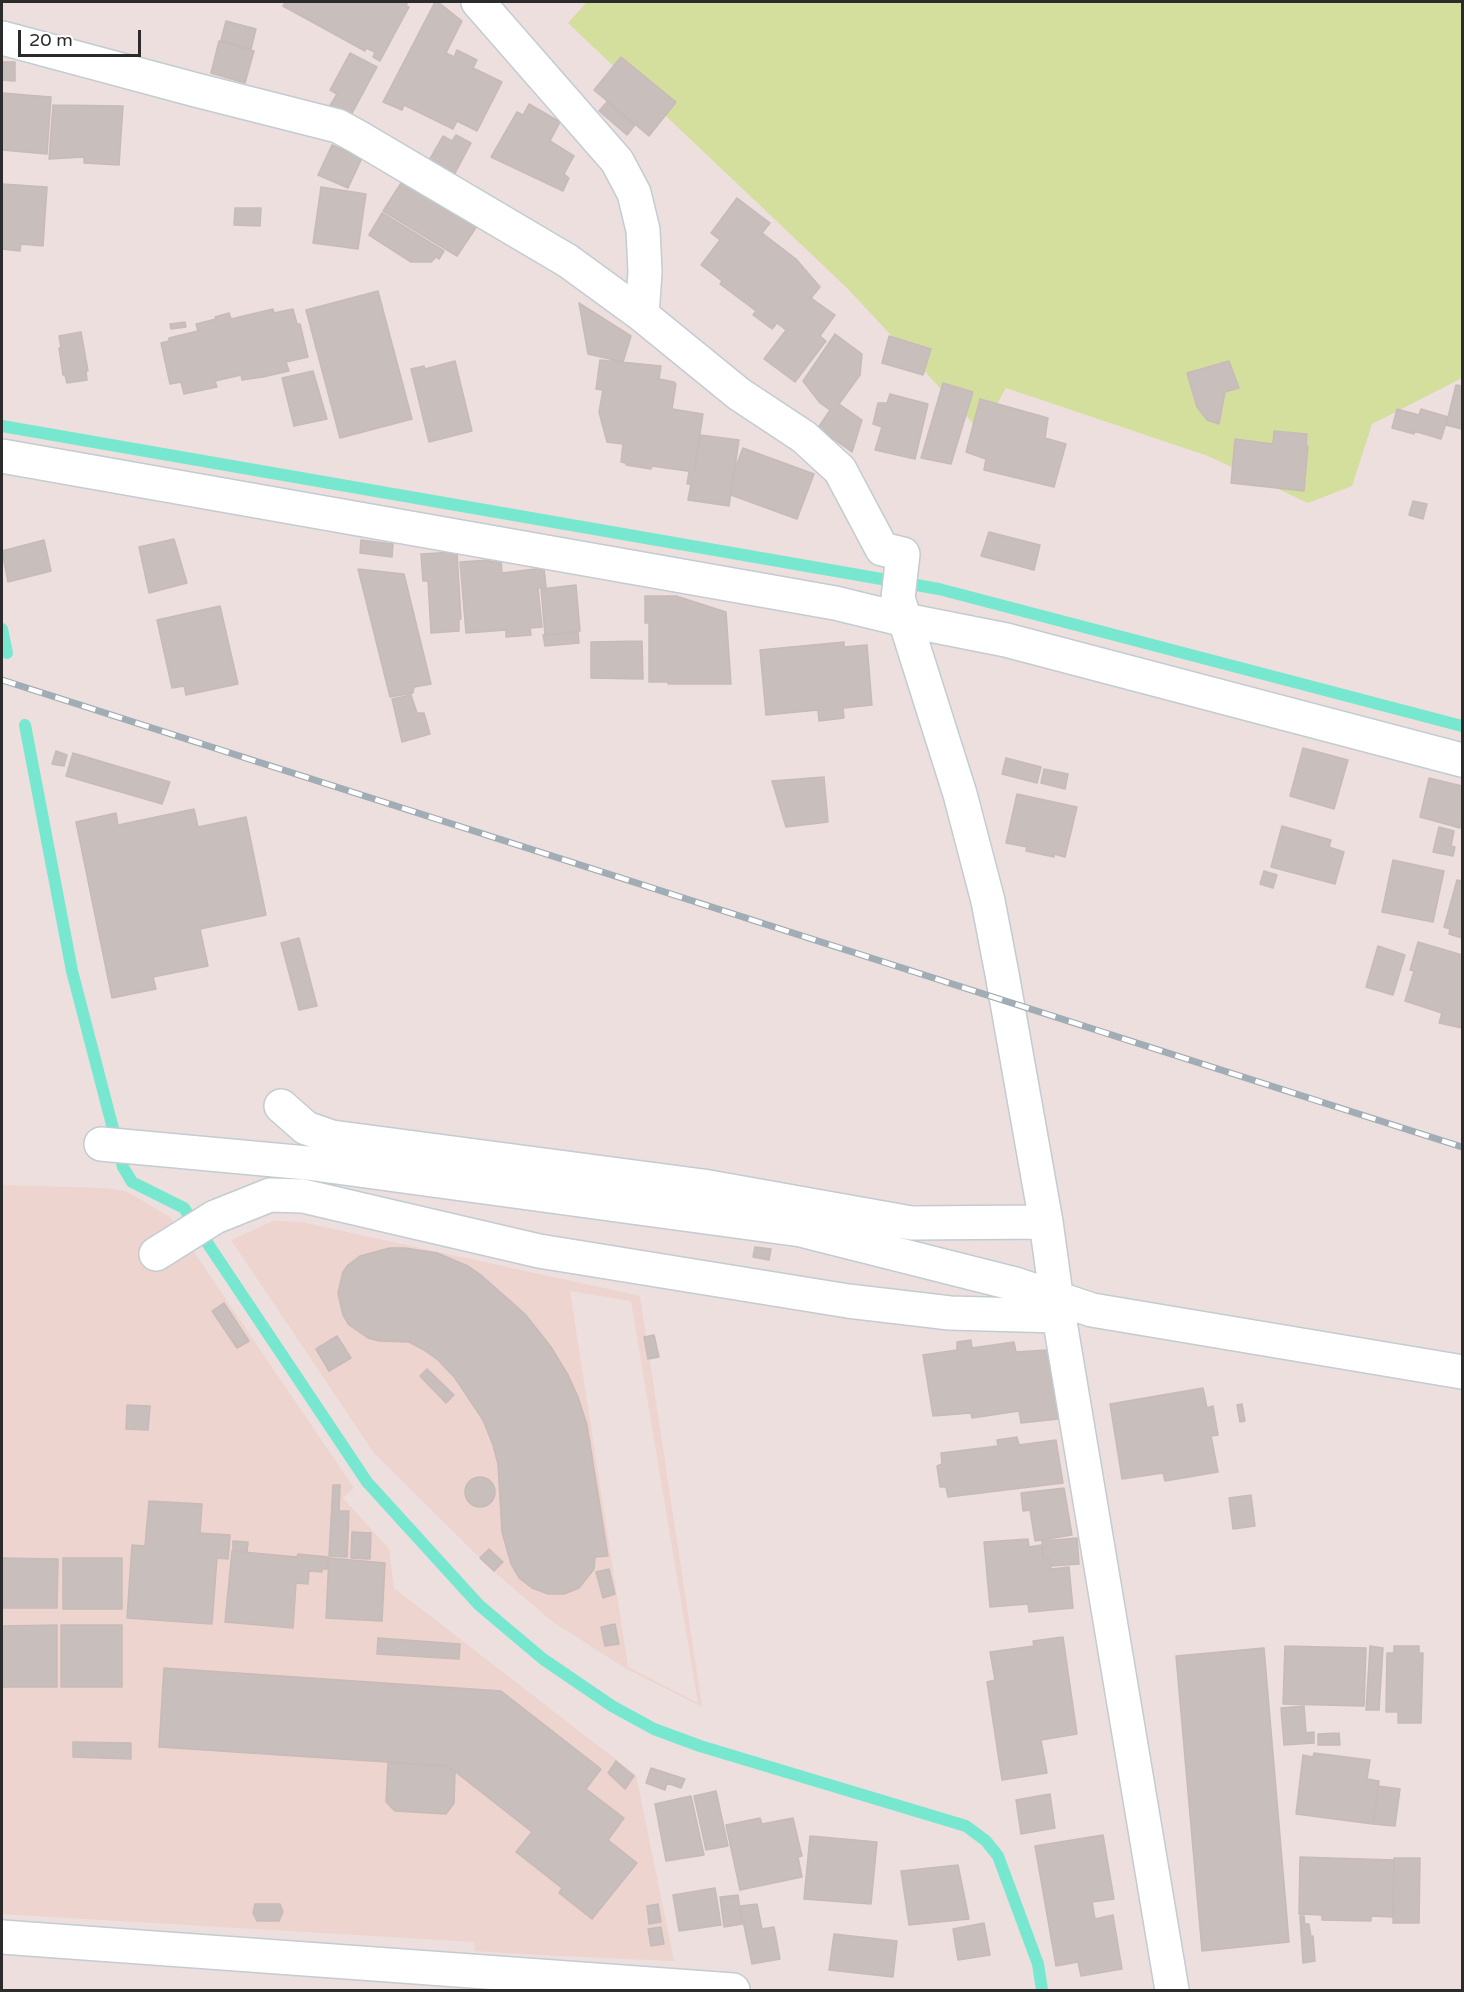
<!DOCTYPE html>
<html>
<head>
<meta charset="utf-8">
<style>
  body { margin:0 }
  #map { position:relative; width:1464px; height:1992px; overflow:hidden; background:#ecdfde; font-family:"Varela Round",sans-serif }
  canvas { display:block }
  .frame { position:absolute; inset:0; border:3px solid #2b2b2b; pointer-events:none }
  .scale { position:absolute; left:18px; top:30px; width:123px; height:27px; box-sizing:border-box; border:3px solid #2b2b2b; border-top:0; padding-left:8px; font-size:18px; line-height:21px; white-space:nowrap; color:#2b2b2b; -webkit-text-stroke:4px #fff; paint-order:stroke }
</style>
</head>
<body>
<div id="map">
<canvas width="1464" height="1992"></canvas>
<div class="frame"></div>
<div class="scale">20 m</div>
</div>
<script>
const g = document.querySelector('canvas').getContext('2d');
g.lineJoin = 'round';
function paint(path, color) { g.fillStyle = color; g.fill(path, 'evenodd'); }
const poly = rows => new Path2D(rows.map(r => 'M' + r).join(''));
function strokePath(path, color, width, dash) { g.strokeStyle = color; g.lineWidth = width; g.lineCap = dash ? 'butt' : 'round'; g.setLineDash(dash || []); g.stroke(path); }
const education = poly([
  [2,1185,104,1188,126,1191,170,1217,354,1488,343,1498,389,1549,394,1588,636,1775,674,1961,538,1955,475,1951,474,1942,2,1914],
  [273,1221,301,1222,640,1296,702,1707,625,1668,553,1622,493,1571,374,1453,231,1240],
  [390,1248,405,1248,437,1253,468,1266,481,1275,525,1314,551,1347,568,1375,578,1397,587,1425,608,1556,595,1557,594,1569,579,1588,564,1594,548,1594,532,1588,519,1578,511,1564,502,1532,498,1464,493,1445,483,1420,455,1378,438,1360,424,1350,409,1342,379,1341,368,1338,349,1325,343,1315,338,1293,343,1272,348,1265,360,1256],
  [570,1291,631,1301,698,1703,628,1667]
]);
const green = poly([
  [587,2,1462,2,1462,378,1372,424,1352,486,1308,503,1208,456,1006,388,981,432,848,289,568,23]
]);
const stream = poly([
  [2,426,939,589,1462,726],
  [2,629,7,653],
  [25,725,72,971,123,1167,132,1182,184,1208,367,1482,479,1605,543,1659,612,1706,654,1729,700,1746,966,1826,986,1841,998,1856,1038,1964,1042,1990]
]);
const building = poly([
  [286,2,408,2,406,6,409,7,380,61,373,57,375,52,366,48,365,51,283,6,286,2],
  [435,2,438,2,462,21,446,53,454,57,457,50,477,60,473,68,502,82,477,131,457,121,453,129,404,105,402,110,383,102,435,2],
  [226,21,256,29,251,49,221,40,226,21],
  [219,41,254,51,245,83,211,73,219,41],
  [350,53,377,67,350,117,328,109,337,94,330,90,350,53],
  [621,57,676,102,649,136,594,90,621,57],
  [2,62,15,62,15,81,2,80,2,62],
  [2,93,51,97,47,154,2,150,2,93],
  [607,102,635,125,627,135,599,111,607,102],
  [529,104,560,122,550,141,574,156,564,174,569,178,563,191,491,157,517,112,523,115,529,104],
  [53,105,123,106,119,165,84,163,84,157,49,159,53,105],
  [456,135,471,143,453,177,428,162,443,136,452,141,456,135],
  [332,145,362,158,348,188,318,175,332,145],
  [403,180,477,226,457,256,383,211,403,180],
  [2,184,47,187,43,246,21,244,20,251,2,249,2,184],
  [321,187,366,194,358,249,313,243,321,187],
  [737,198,770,223,762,233,796,259,820,287,811,298,835,315,820,336,826,341,795,382,764,359,786,330,777,323,772,329,753,315,756,311,720,284,722,281,701,265,720,240,711,233,737,198],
  [235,208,261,208,260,226,234,225,235,208],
  [382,213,444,251,439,259,436,257,431,262,411,262,369,235,382,213],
  [378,291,412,419,340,438,306,310,378,291],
  [579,303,631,336,623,362,588,354,579,303],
  [273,309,274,313,293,309,297,324,300,324,308,357,286,362,289,371,263,377,242,380,241,375,215,381,217,387,184,394,181,382,170,384,161,343,169,341,169,338,198,331,196,324,216,319,215,317,229,313,231,319,273,309],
  [185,322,186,327,171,329,170,324,185,322],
  [81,332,88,371,86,371,87,380,67,383,65,375,63,375,59,348,61,348,59,336,81,332],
  [835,334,862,354,860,375,839,404,862,420,852,452,818,428,830,410,820,403,803,381,835,334],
  [889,336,931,349,923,375,882,363,889,336],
  [600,360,661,366,659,379,674,382,676,384,672,409,703,414,694,472,652,466,651,469,626,465,626,463,621,462,623,444,607,442,599,412,603,390,596,389,600,360],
  [455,361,472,431,429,442,411,369,424,366,425,369,455,361],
  [1229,361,1239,388,1225,392,1219,424,1207,420,1197,407,1187,373,1229,361],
  [313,371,327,419,294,426,282,378,313,371],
  [943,383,973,392,951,464,921,458,943,383],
  [1456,385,1462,386,1462,429,1446,425,1456,385],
  [890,394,928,404,915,459,875,450,882,427,873,424,878,403,887,403,890,394],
  [980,399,1048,418,1045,438,1066,444,1054,487,984,470,986,459,966,452,980,399],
  [1397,409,1419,415,1421,409,1448,417,1441,439,1414,431,1414,434,1392,428,1397,409],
  [1274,431,1307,434,1306,446,1308,446,1304,491,1231,483,1235,439,1273,444,1274,431],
  [700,435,739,440,729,506,688,500,691,484,687,484,689,472,694,472,700,435],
  [743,448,814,474,797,519,731,495,734,471,743,448],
  [1413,501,1427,504,1423,519,1409,515,1413,501],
  [989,532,1040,545,1034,570,981,556,989,532],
  [174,539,187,583,149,593,139,547,174,539],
  [44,540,51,571,8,582,2,551,44,540],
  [361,540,393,544,392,557,360,553,361,540],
  [457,552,461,619,459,619,459,631,431,633,428,581,423,581,421,554,457,552],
  [490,560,490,562,501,560,502,573,544,568,546,587,538,588,542,627,530,628,531,635,506,637,506,630,466,633,460,562,490,560],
  [358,569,404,574,431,684,414,687,413,693,390,697,358,569],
  [576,585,580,631,545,635,541,589,576,585],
  [645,596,676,596,726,612,731,684,668,684,668,682,649,682,649,623,645,623,645,596],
  [220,606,238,684,186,695,184,686,172,688,157,620,220,606],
  [578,632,579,643,545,646,543,635,578,632],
  [642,641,643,679,591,678,591,642,642,641],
  [844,642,844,647,867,645,872,705,843,708,844,718,819,721,818,710,766,715,760,650,844,642],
  [411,695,417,713,424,713,430,734,402,742,392,699,411,695],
  [1303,748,1348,760,1334,809,1290,796,1303,748],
  [56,751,67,755,64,766,52,764,56,751],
  [73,753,170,782,162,804,66,776,73,753],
  [1006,758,1041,767,1037,783,1002,774,1006,758],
  [1044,769,1068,774,1065,789,1041,783,1044,769],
  [824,777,828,822,786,827,772,781,824,777],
  [1429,778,1462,786,1462,818,1460,828,1420,817,1429,778],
  [1017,794,1077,807,1065,857,1054,854,1054,857,1026,851,1027,847,1006,843,1017,794],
  [194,809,198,827,246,817,266,915,200,929,208,966,153,977,156,989,112,998,76,822,116,813,118,825,194,809],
  [1282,826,1331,840,1329,847,1344,852,1335,884,1271,867,1282,826],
  [1439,827,1454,831,1451,846,1455,847,1453,856,1433,852,1439,827],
  [1393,860,1444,871,1433,922,1382,912,1393,860],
  [1264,871,1277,875,1273,888,1260,884,1264,871],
  [1457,880,1462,881,1462,938,1449,934,1450,929,1444,927,1457,880],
  [299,938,317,1006,299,1010,281,943,299,938],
  [1418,942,1462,955,1462,1028,1439,1023,1442,1013,1405,1001,1414,971,1410,970,1418,942],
  [1378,946,1405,955,1393,995,1366,987,1378,946],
  [755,1247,771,1249,769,1260,753,1257,755,1247],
  [390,1248,405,1248,437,1253,468,1266,481,1275,525,1314,551,1347,568,1375,578,1397,587,1425,608,1556,595,1557,594,1569,579,1588,564,1594,548,1594,532,1588,519,1578,511,1564,502,1532,498,1464,493,1445,483,1420,455,1378,438,1360,424,1350,409,1342,379,1341,368,1338,349,1325,343,1315,338,1293,343,1272,348,1265,360,1256,390,1248],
  [224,1303,249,1341,237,1348,212,1311,224,1303],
  [654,1335,659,1357,648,1359,644,1337,654,1335],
  [337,1336,351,1358,329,1371,316,1349,337,1336],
  [971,1340,972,1348,1014,1342,1016,1352,1047,1350,1058,1419,1021,1423,1019,1411,972,1418,971,1413,933,1416,923,1355,957,1350,957,1342,971,1340],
  [427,1369,454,1395,446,1403,420,1376,427,1369],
  [1203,1388,1207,1408,1213,1406,1218,1435,1211,1436,1218,1472,1165,1481,1163,1473,1122,1479,1110,1404,1203,1388],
  [1242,1404,1245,1421,1240,1422,1237,1405,1242,1404],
  [127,1405,150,1406,148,1430,126,1429,127,1405],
  [1017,1437,1019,1445,1056,1440,1063,1483,948,1497,946,1487,940,1487,937,1466,942,1464,941,1453,998,1446,997,1440,1017,1437],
  '465 1492a15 15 0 1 1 30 0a15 15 0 1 1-30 0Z',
  [333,1485,340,1485,339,1511,349,1511,347,1557,329,1556,333,1485],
  [1064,1488,1072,1535,1035,1541,1030,1510,1023,1511,1021,1493,1064,1488],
  [1251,1495,1255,1526,1233,1529,1229,1498,1251,1495],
  [149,1501,202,1504,200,1533,230,1535,228,1559,217,1558,212,1624,127,1618,132,1545,145,1546,149,1501],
  [352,1532,371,1533,370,1559,351,1558,352,1532],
  [1077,1538,1079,1564,1051,1566,1050,1559,1043,1560,1042,1541,1077,1538],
  [1028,1539,1029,1547,1042,1545,1043,1560,1050,1559,1051,1569,1069,1567,1073,1608,1029,1612,1028,1604,990,1607,984,1542,1028,1539],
  [233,1541,248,1542,247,1552,233,1551,233,1541],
  [489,1549,503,1562,494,1571,480,1558,489,1549],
  [232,1551,297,1557,298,1554,328,1557,327,1569,322,1569,322,1572,309,1571,308,1584,296,1583,293,1628,225,1622,232,1551],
  [2,1558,58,1559,57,1608,2,1608,2,1558],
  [63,1558,122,1558,122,1609,63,1609,63,1558],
  [329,1558,385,1563,382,1621,326,1618,329,1558],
  [609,1569,615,1594,603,1598,596,1572,609,1569],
  [615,1624,619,1644,605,1646,601,1627,615,1624],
  [57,1625,57,1687,2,1687,2,1626,57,1625],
  [61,1625,122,1625,122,1687,61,1687,61,1625],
  [1063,1637,1077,1734,1041,1740,1047,1773,1002,1780,987,1682,995,1680,990,1652,1034,1646,1033,1641,1063,1637],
  [378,1638,460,1644,459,1659,377,1654,378,1638],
  [1285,1646,1366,1648,1364,1706,1283,1704,1285,1646],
  [1370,1646,1383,1648,1379,1710,1366,1710,1370,1646],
  [1394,1646,1419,1646,1419,1653,1423,1653,1421,1723,1398,1723,1398,1712,1386,1712,1387,1653,1394,1653,1394,1646],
  [1264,1648,1289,1942,1202,1951,1176,1656,1264,1648],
  [164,1668,501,1691,601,1769,586,1789,624,1818,608,1840,637,1863,592,1919,559,1893,562,1888,516,1852,532,1832,448,1766,159,1747,164,1668],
  [1304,1706,1306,1733,1314,1732,1314,1743,1284,1745,1281,1708,1304,1706],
  [1339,1733,1340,1745,1318,1745,1318,1734,1339,1733],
  [73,1742,131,1743,131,1759,73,1757,73,1742],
  [1314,1753,1370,1760,1367,1779,1379,1781,1373,1824,1296,1814,1303,1755,1313,1757,1314,1753],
  [616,1761,634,1776,625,1789,608,1773,616,1761],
  [388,1763,448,1766,455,1773,454,1803,446,1814,395,1811,386,1802,388,1763],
  [651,1768,685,1779,681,1788,667,1783,665,1790,646,1783,651,1768],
  [1378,1786,1400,1789,1395,1826,1373,1824,1378,1786],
  [716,1791,728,1846,706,1850,694,1796,716,1791],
  [1050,1794,1055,1828,1021,1834,1016,1800,1050,1794],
  [691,1796,704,1855,666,1861,655,1804,691,1796],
  [760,1818,762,1824,793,1818,802,1856,798,1857,802,1877,740,1890,726,1825,760,1818],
  [1103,1835,1114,1899,1092,1902,1095,1919,1113,1915,1122,1969,1081,1976,1078,1962,1056,1966,1035,1846,1103,1835],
  [810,1836,877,1842,871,1904,804,1899,810,1836],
  [1300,1857,1394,1860,1393,1917,1371,1916,1371,1921,1322,1920,1322,1915,1299,1914,1300,1857],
  [1394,1858,1420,1858,1419,1923,1393,1923,1394,1858],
  [958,1865,969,1919,909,1925,901,1871,958,1865],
  [715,1888,721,1925,679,1931,673,1895,715,1888],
  [738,1895,742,1924,724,1927,720,1897,738,1895],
  [255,1904,280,1904,283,1912,279,1921,257,1921,253,1913,255,1904],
  [658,1904,661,1922,649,1924,647,1906,658,1904],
  [757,1904,762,1929,774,1927,780,1959,752,1964,740,1906,757,1904],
  [1300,1916,1304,1916,1305,1924,1309,1924,1311,1937,1313,1936,1315,1961,1303,1963,1300,1916],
  [984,1923,990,1955,958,1960,953,1929,984,1923],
  [661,1927,664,1944,651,1946,648,1929,661,1927],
  [834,1934,897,1941,893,1977,829,1970,834,1934]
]);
const minor = poly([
  [478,2,617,161,634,193,643,230,645,272,642,315],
  [2,38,196,90,338,126,358,137,568,261,642,315,739,394,804,437,840,470,882,549,903,554,898,598,960,794,988,901,1002,974,1046,1222,1059,1316,1172,1990],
  [2,456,835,603,905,620,1006,640,1462,760],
  [281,1106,306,1128,332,1137,703,1186,911,1223,1046,1222],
  [101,1144,307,1163,801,1230,1015,1284,1092,1310,1462,1372],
  [156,1254,215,1217,270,1195,303,1196,539,1251,848,1301,950,1313,1059,1316],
  [2,1937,733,1990]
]);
const rail = poly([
  [2,680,1462,1147]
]);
paint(education, '#edd4ce');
paint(green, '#d4df9d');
strokePath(stream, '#77e8cf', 12);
paint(building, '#c8bebc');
strokePath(building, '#c7bab8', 1.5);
strokePath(minor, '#c2ccd1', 36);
strokePath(minor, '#fff', 33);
strokePath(rail, '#a1adb4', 7);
strokePath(rail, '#fff', 4.5, [14]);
</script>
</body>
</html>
